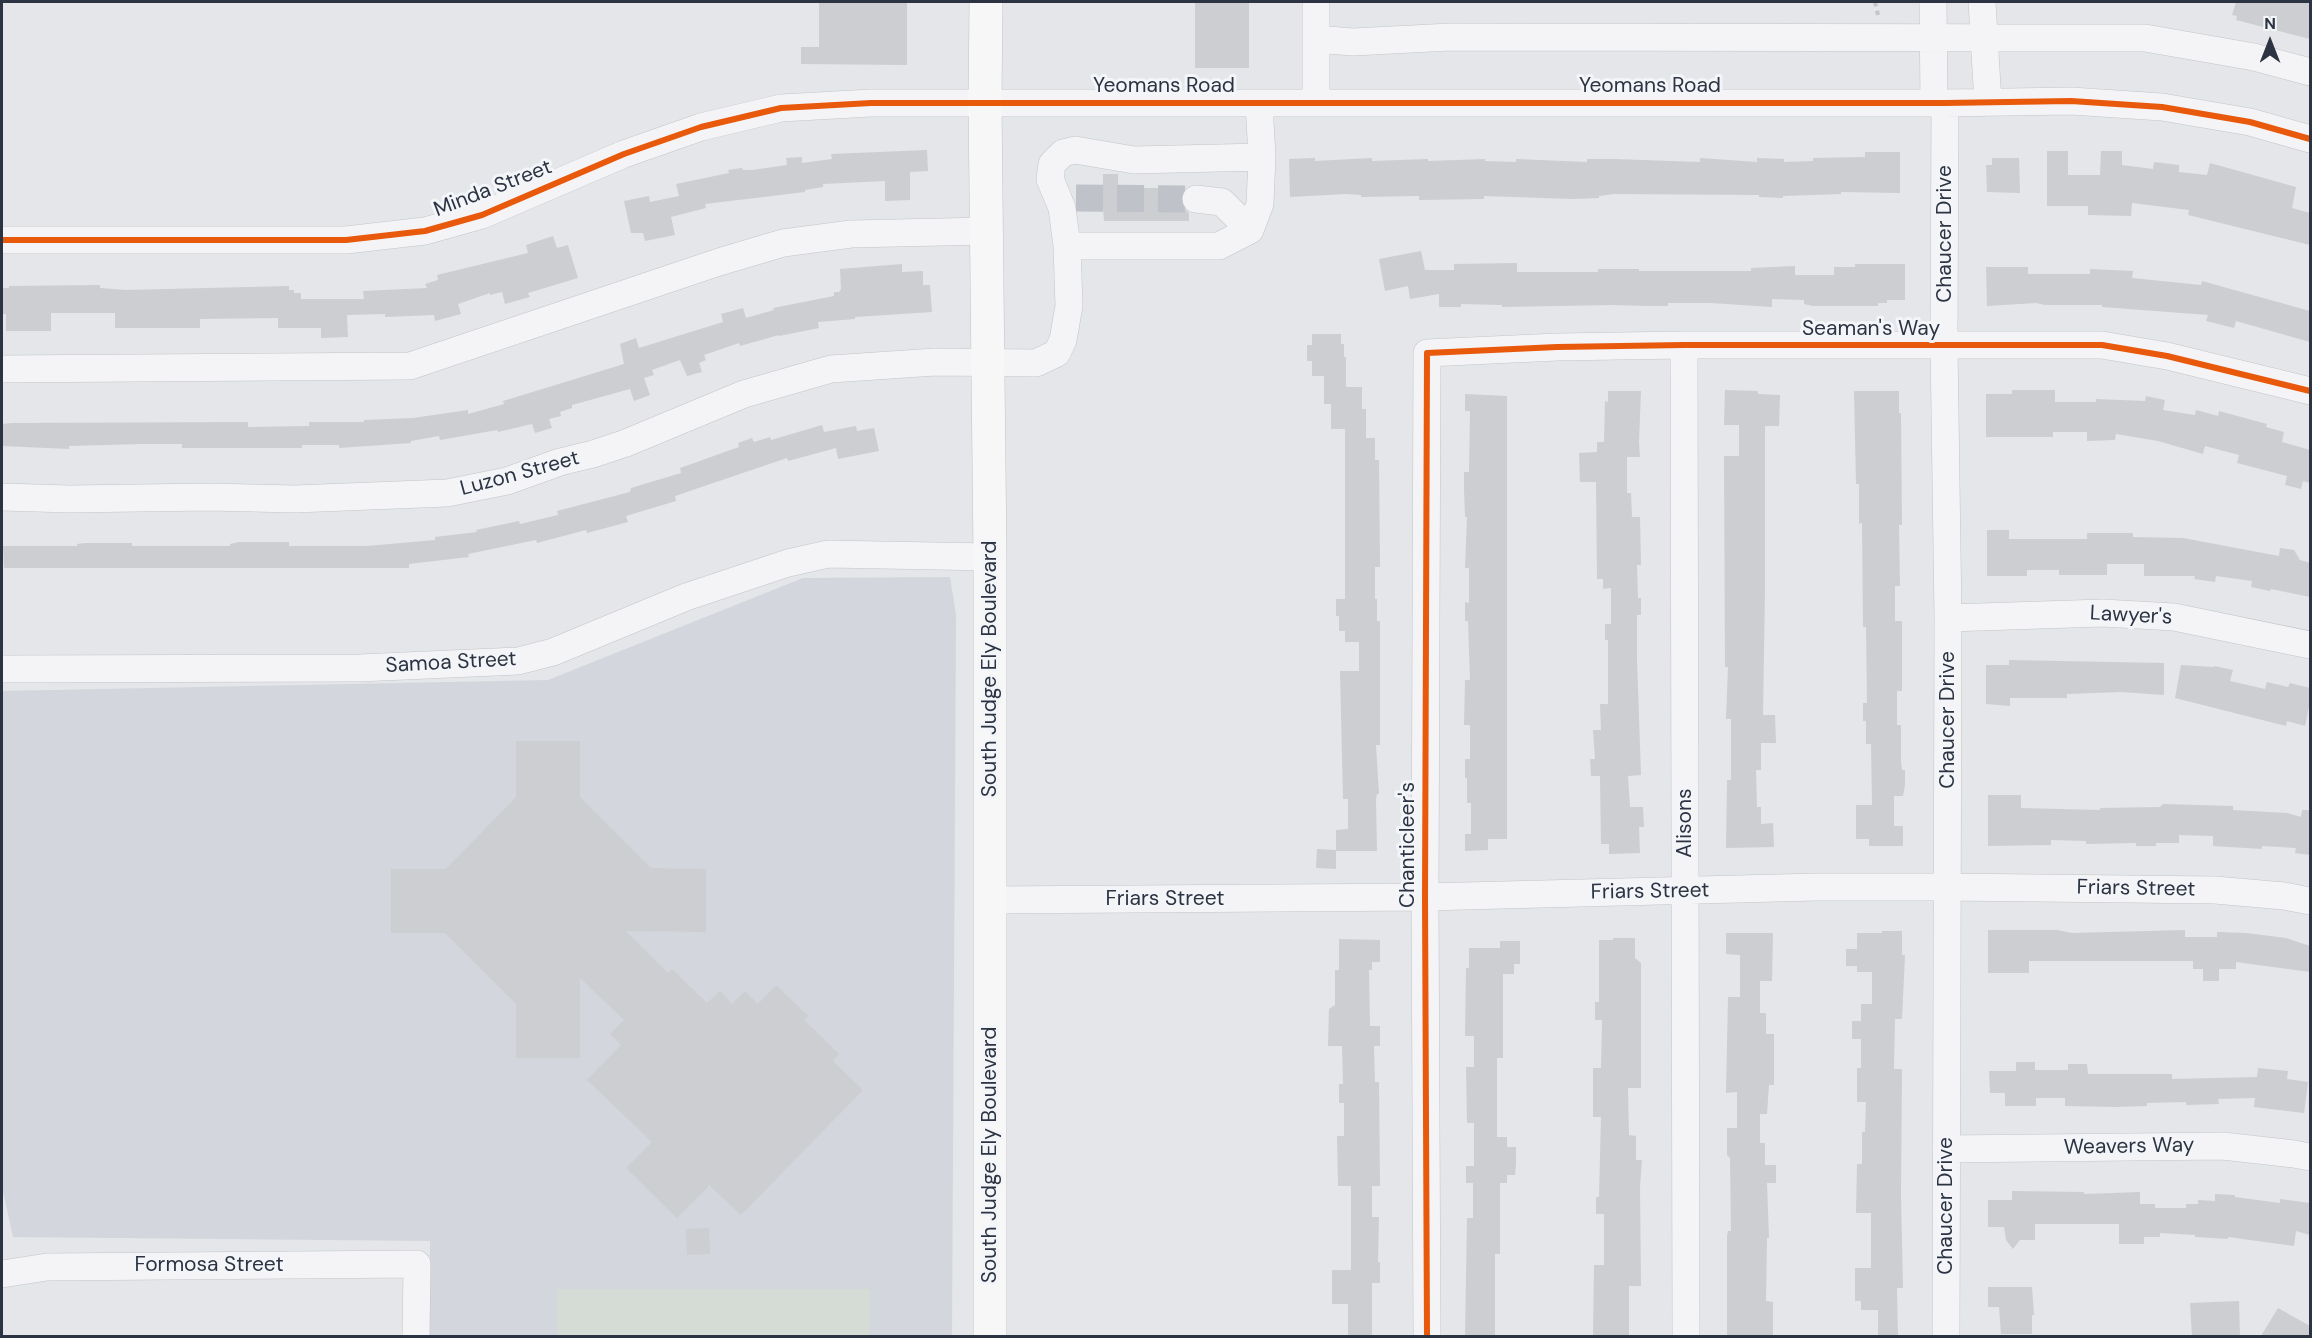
<!DOCTYPE html>
<html>
<head>
<meta charset="utf-8">
<style>
  body { margin:0 }
  #map { position:relative; width:2312px; height:1338px; overflow:hidden; background:#e4e6e9; font-family:"DM Sans",sans-serif }
  canvas { display:block }
  .frame { position:absolute; inset:0; border:3px solid #2c3342; pointer-events:none }
  .north { position:absolute; left:2240px; top:12px; width:60px; height:60px; -webkit-text-stroke:4px #f3f5f8; paint-order:stroke; rotate:0deg; font-size:16px; font-weight:700; line-height:24px; text-align:center; color:#2c3342 }
  .north::after { content:''; display:block; margin:auto; width:21px; height:27px; background:#2c3342; clip-path:polygon(50% 0,100% 100%,50% 72%,0 100%) }
</style>
</head>
<body>
<div id="map">
<canvas width="2312" height="1338"></canvas>
<div class="frame"></div>
<div class="north">N</div>
</div>
<script>
const g = document.querySelector('canvas').getContext('2d');
g.lineJoin = 'round';
function paint(path, color) { g.fillStyle = color; g.fill(path, 'evenodd'); }
const poly = rows => new Path2D(rows.map(r => 'M' + r).join(''));
function strokePath(path, color, width, dash) { g.strokeStyle = color; g.lineWidth = width; g.lineCap = dash ? 'butt' : 'round'; g.setLineDash(dash || []); g.stroke(path); }
function write(font, color, halo, rows, align = 'center') {
  g.font = font + ' "DM Sans",sans-serif'; g.lineWidth = 6; g.setLineDash([]); g.textBaseline = 'middle'; g.strokeStyle = halo; g.fillStyle = color; for (const [text, x, y, turn = 0] of rows) {
    g.save(); g.translate(x, y); g.rotate((+turn || 0) * Math.PI / 180); g.textAlign = isNaN(turn) ? turn : align; if (halo) g.strokeText(text, 0, 0); g.fillText(text, 0, 0); g.restore();
  }
}
const built = poly([
  [950,577,956,615,952,1336,429,1336,430,1241,13,1237,2,1187,2,691,548,680,803,578]
]);
const green = poly([
  [557,1289,870,1289,870,1336,557,1336]
]);
const building = poly([
  [819,2,907,2,907,65,801,64,801,47,819,47],
  [1195,2,1249,2,1249,68,1195,68],
  [2236,2,2310,2,2310,39,2236,20,2237,16,2232,15],
  [927,150,928,171,910,172,910,200,885,201,885,181,823,184,823,187,805,190,805,192,705,204,706,208,671,217,675,235,645,241,643,233,631,233,624,201,649,196,650,202,679,196,676,184,729,173,728,170,742,168,743,170,752,170,787,165,786,158,802,157,802,163,832,159,831,154],
  [2047,151,2068,151,2068,175,2100,175,2101,151,2122,151,2122,165,2153,169,2154,162,2179,165,2179,172,2207,175,2210,163,2296,187,2292,208,2310,213,2310,245,2188,215,2189,210,2132,203,2131,216,2088,215,2088,206,2047,206],
  [1865,152,1900,152,1900,193,1841,192,1841,194,1783,196,1783,198,1759,197,1759,195,1614,194,1599,196,1599,198,1573,199,1484,196,1484,199,1419,200,1419,196,1361,197,1361,195,1346,194,1290,197,1289,159,1315,158,1315,161,1372,158,1372,161,1428,159,1428,161,1485,159,1485,161,1516,162,1516,159,1587,162,1587,159,1614,159,1700,162,1700,158,1757,162,1757,158,1784,159,1784,162,1813,161,1813,158,1865,157],
  [1992,158,2019,158,2020,193,1987,192,1986,165,1992,165],
  [1103,174,1118,174,1118,188,1185,188,1180,198,1182,206,1189,213,1189,221,1104,221,1103,209,1097,209,1097,187,1103,187],
  [553,236,557,248,568,245,578,278,528,293,530,297,505,304,502,292,490,295,490,293,458,304,461,314,435,321,434,315,385,317,385,314,347,315,348,337,321,338,321,328,278,328,278,318,200,319,200,328,115,328,115,313,51,313,51,331,6,331,6,314,2,314,2,288,9,288,9,286,100,285,100,288,126,290,289,286,289,290,294,290,294,293,301,293,301,299,364,299,363,291,427,288,425,284,438,280,437,275,528,253,526,245],
  [1421,251,1425,270,1454,270,1454,264,1517,263,1517,272,1598,272,1598,269,1639,269,1639,271,1751,271,1751,268,1795,266,1795,275,1834,275,1834,267,1855,267,1855,264,1905,264,1905,300,1887,300,1887,303,1878,303,1878,306,1813,306,1804,304,1804,300,1772,299,1772,307,1711,303,1668,303,1668,306,1649,306,1611,305,1502,307,1502,305,1461,304,1461,307,1439,307,1439,294,1410,299,1408,286,1385,291,1379,259],
  [902,264,902,272,923,271,923,285,930,285,932,312,855,317,855,319,818,322,819,328,779,336,779,335,740,346,739,343,704,355,706,360,699,363,702,372,687,376,680,360,652,370,654,375,644,378,650,395,634,401,630,389,572,405,572,408,560,412,561,416,549,419,552,428,535,433,532,424,498,432,497,430,440,440,439,436,411,441,411,443,339,448,339,445,302,445,302,448,182,448,182,444,142,444,69,446,69,449,2,446,2,424,12,423,248,422,248,427,309,426,309,422,364,422,364,420,413,418,468,410,468,414,504,404,503,401,624,364,620,344,636,338,639,348,723,322,721,314,743,308,746,318,774,310,773,308,834,296,834,292,839,292,841,289,840,269],
  [1986,267,2028,267,2028,274,2090,274,2090,269,2133,271,2132,278,2201,285,2202,281,2310,311,2310,342,2236,321,2234,328,2206,321,2208,315,2102,307,2102,305,2045,305,2036,303,1987,306],
  [1312,334,1341,334,1341,344,1344,344,1344,357,1346,357,1346,387,1362,387,1362,409,1366,409,1366,438,1375,438,1375,460,1379,460,1380,567,1375,567,1375,599,1377,599,1377,621,1380,621,1380,745,1376,745,1379,794,1377,794,1376,799,1377,851,1336,851,1336,830,1348,829,1348,799,1343,799,1340,671,1359,671,1359,642,1345,642,1345,631,1339,631,1339,616,1336,616,1336,599,1345,599,1345,429,1331,429,1331,404,1324,404,1324,376,1312,376,1312,361,1307,361,1307,345,1312,345],
  [1725,390,1758,391,1758,394,1780,395,1779,426,1765,426,1765,589,1763,715,1775,715,1776,743,1761,743,1761,770,1756,770,1757,807,1761,807,1761,824,1773,823,1774,847,1726,848,1727,780,1731,780,1731,719,1726,719,1728,667,1725,667,1724,456,1739,456,1739,425,1724,425],
  [2012,390,2055,390,2055,402,2096,402,2096,399,2145,401,2146,396,2165,400,2163,410,2195,415,2196,410,2218,416,2219,411,2267,424,2266,427,2284,432,2282,442,2310,450,2310,483,2303,481,2301,489,2285,485,2287,476,2237,463,2239,455,2205,446,2203,454,2158,441,2116,434,2115,440,2087,441,2087,432,2053,432,2053,437,1986,437,1986,394,2012,394],
  [1608,391,1641,391,1639,442,1640,457,1627,457,1627,493,1631,493,1632,517,1640,517,1641,565,1637,565,1638,598,1641,598,1641,615,1637,615,1637,659,1641,775,1628,776,1630,807,1643,807,1644,827,1639,827,1640,853,1609,854,1609,844,1601,844,1600,776,1591,776,1590,759,1595,759,1593,730,1601,730,1600,704,1608,704,1608,640,1605,640,1605,624,1611,624,1611,588,1603,589,1603,579,1597,579,1596,482,1580,482,1579,453,1597,452,1597,442,1604,442,1605,401,1608,402],
  [1854,391,1899,391,1899,413,1901,413,1902,525,1899,525,1900,586,1895,586,1895,621,1902,621,1902,691,1897,691,1897,725,1901,725,1901,761,1902,770,1905,770,1905,785,1903,796,1894,796,1894,826,1903,826,1903,846,1869,846,1869,839,1856,839,1856,805,1872,805,1871,744,1866,744,1866,721,1863,721,1863,703,1867,703,1866,627,1863,627,1862,523,1859,524,1859,484,1856,484],
  [1465,394,1507,396,1507,839,1488,839,1488,850,1465,851,1465,834,1471,834,1471,803,1467,803,1467,778,1465,778,1465,759,1470,759,1470,725,1464,725,1465,680,1470,680,1468,621,1465,621,1465,602,1469,603,1469,568,1465,568,1467,517,1465,517,1464,489,1464,472,1469,472,1470,411,1465,411],
  [822,425,824,432,856,426,857,431,874,428,879,451,838,459,836,448,788,461,787,458,675,496,676,501,626,516,628,522,587,533,586,530,537,543,536,540,468,554,469,557,409,564,409,568,4,568,3,546,77,546,77,544,85,543,132,543,132,546,230,546,230,544,239,542,289,542,289,546,367,546,435,540,435,537,477,532,476,530,519,521,520,524,558,515,557,511,630,492,631,488,681,473,680,468,739,447,738,443,752,438,754,442,770,437,771,440],
  [1987,530,2009,530,2009,539,2087,539,2087,533,2133,533,2133,537,2183,538,2279,556,2280,548,2294,550,2300,560,2310,563,2310,597,2271,589,2270,591,2251,587,2252,581,2216,576,2215,582,2194,579,2195,576,2144,576,2144,564,2107,564,2107,575,2059,575,2059,570,2027,570,2027,576,1987,576],
  [2009,660,2164,663,2164,695,2121,692,2067,694,2067,698,2010,698,2010,706,1986,704,1986,665,2009,665],
  [2181,665,2214,667,2214,666,2233,670,2230,681,2265,689,2267,682,2288,687,2290,683,2310,688,2310,702,2305,726,2287,721,2286,726,2175,698],
  [516,741,580,741,580,797,651,868,706,869,706,932,626,931,668,973,672,969,707,1003,720,991,732,1004,745,991,758,1004,776,985,808,1016,804,1020,839,1054,833,1061,863,1090,741,1215,708,1184,708,1187,677,1218,626,1168,652,1142,587,1080,621,1045,610,1034,624,1020,580,978,580,1058,516,1058,516,1004,445,933,391,933,391,869,446,869,516,797],
  [1988,795,2021,795,2021,808,2100,810,2100,808,2160,807,2163,804,2233,806,2233,810,2287,813,2301,817,2302,810,2310,810,2310,855,2295,853,2296,848,2262,846,2262,849,2213,846,2213,836,2179,835,2179,843,2156,843,2156,846,2136,846,2136,843,2086,844,2086,841,2051,840,2051,845,1988,846],
  [1317,849,1336,850,1336,869,1316,868],
  [1988,930,2057,930,2072,933,2185,930,2185,937,2217,937,2217,932,2246,933,2286,938,2310,946,2310,972,2236,962,2236,969,2219,969,2219,981,2203,981,2203,969,2193,969,2193,961,2029,961,2029,973,1988,973],
  [1882,931,1902,931,1902,955,1905,955,1902,1019,1895,1019,1894,1069,1902,1069,1901,1195,1903,1288,1897,1288,1898,1336,1878,1336,1878,1310,1861,1310,1861,1301,1855,1301,1855,1268,1871,1268,1871,1213,1856,1213,1857,1164,1862,1164,1862,1132,1865,1132,1866,1102,1857,1102,1857,1068,1861,1068,1861,1039,1852,1039,1852,1021,1861,1021,1861,1004,1872,1004,1872,972,1857,972,1857,966,1846,966,1846,949,1857,949,1857,933,1882,933],
  [1726,933,1773,933,1772,981,1760,981,1760,1013,1766,1013,1766,1034,1774,1034,1774,1085,1769,1085,1767,1114,1760,1114,1760,1143,1765,1143,1765,1165,1776,1165,1776,1183,1767,1183,1769,1238,1767,1238,1766,1301,1773,1302,1773,1336,1727,1336,1727,1236,1728,1231,1731,1231,1730,1158,1727,1155,1727,1128,1737,1128,1737,1092,1726,1093,1728,997,1740,997,1740,955,1726,954],
  [1613,938,1635,938,1635,958,1641,963,1641,1088,1628,1088,1629,1135,1636,1136,1636,1160,1642,1160,1640,1187,1641,1286,1629,1286,1629,1336,1593,1336,1594,1265,1604,1265,1604,1214,1596,1214,1596,1197,1599,1197,1601,1117,1593,1117,1593,1068,1601,1068,1602,1020,1595,1020,1595,1002,1599,1002,1599,940,1613,940],
  [1339,939,1380,940,1380,962,1372,962,1372,970,1369,970,1370,1026,1380,1026,1380,1046,1374,1046,1375,1082,1379,1082,1380,1186,1372,1186,1372,1217,1379,1217,1378,1262,1380,1262,1380,1283,1372,1283,1372,1336,1348,1336,1348,1304,1332,1304,1332,1270,1351,1270,1351,1186,1338,1186,1337,1136,1344,1136,1344,1103,1339,1103,1339,1084,1343,1084,1342,1046,1328,1046,1329,1009,1335,1005,1335,970,1339,970],
  [1500,941,1520,941,1520,964,1514,964,1514,974,1503,974,1503,1058,1497,1058,1497,1137,1507,1137,1507,1147,1516,1147,1516,1164,1515,1175,1507,1175,1507,1183,1500,1183,1500,1254,1495,1254,1495,1336,1465,1336,1467,1218,1473,1218,1473,1183,1466,1183,1466,1166,1474,1166,1474,1123,1467,1123,1466,1067,1474,1067,1474,1036,1465,1036,1466,968,1469,968,1469,948,1500,948],
  [2016,1062,2035,1062,2035,1070,2068,1070,2068,1064,2087,1064,2088,1074,2172,1074,2172,1079,2257,1077,2258,1068,2288,1071,2287,1079,2308,1082,2304,1113,2254,1107,2255,1098,2218,1099,2219,1104,2186,1105,2186,1102,2147,1103,2147,1106,2115,1107,2065,1106,2065,1098,2036,1098,2036,1106,2005,1106,2005,1093,1990,1093,1989,1071,2016,1071],
  [2012,1191,2084,1192,2084,1194,2140,1192,2140,1204,2155,1204,2155,1208,2186,1208,2186,1204,2198,1204,2198,1200,2215,1201,2215,1194,2235,1195,2235,1197,2280,1203,2280,1199,2310,1203,2310,1235,2296,1231,2294,1246,2228,1237,2228,1239,2195,1237,2195,1235,2160,1233,2160,1237,2144,1237,2144,1244,2119,1244,2119,1224,2035,1224,2035,1240,2020,1240,2013,1249,2006,1240,2004,1227,1988,1227,1988,1200,2012,1200],
  [709,1228,710,1254,687,1255,686,1229],
  [1988,1287,2032,1287,2034,1315,2032,1315,2032,1334,2001,1334,1999,1307,1988,1307],
  [2239,1301,2240,1336,2192,1336,2190,1303],
  [2278,1308,2310,1326,2310,1336,2261,1336]
]);
const minorTunnel = poly([
  [1076,198,1196,199]
]);
const path = poly([
  [1875,2,1878,15]
]);
const minor = poly([
  [1933,2,1934,103],
  [1982,2,1988,103],
  [1316,39,1353,42,1451,37,2145,38,2254,57,2310,72],
  [1316,102,1316,2],
  [1945,103,1944,345,1948,618,1946,1336],
  [1196,199,1222,202,1250,230],
  [2,240,346,240,425,231,482,215,624,154,701,127,781,108,871,103,1945,103,2071,101,2162,107,2250,122,2310,139],
  [1067,246,1062,208,1050,179,1052,164,1063,153,1075,150,1134,160,1262,157],
  [1684,345,1686,1336],
  [2,369,410,366,719,262,783,243,851,234,987,231],
  [2,497,70,499,209,497,295,499,447,493,507,481,560,462,593,454,626,443,744,394,831,369,935,362,1036,363,1057,353,1063,340,1069,306,1067,246,1219,246,1250,230,1260,204,1262,157,1259,103],
  [1948,618,2103,613,2174,617,2310,645],
  [2,669,359,668,518,661,553,652,686,597,788,563,828,554,990,557],
  [990,900,1425,897,1817,887,1948,887,2215,890,2284,896,2310,901],
  [1946,1149,2223,1146,2294,1154,2310,1157],
  [2,1274,47,1267,417,1264,416,1336],
  [1427,1336,1425,897,1427,353,1557,347,1684,345,2102,345,2167,356,2310,391]
]);
const major = poly([
  [986,2,985,102,990,557,990,1336]
]);
const cycleway = poly([
  [2,240,346,240,425,231,482,215,624,154,701,127,781,108,871,103,1945,103,2071,101,2162,107,2250,122,2310,139],
  [1427,1336,1425,897,1427,353,1557,347,1684,345,2102,345,2167,356,2310,391]
]);
const streetNames = [
  ["Yeomans Road",1164,86],
  ["Yeomans Road",1650,86],
  ["Minda Street",493,189,-21],
  ["Chaucer Drive",1945,234,-90],
  ["Seaman's Way",1871,329],
  ["Luzon Street",520,474,-15],
  ["Lawyer's",2131,616,3],
  ["Samoa Street",451,663,-3],
  ["South Judge Ely Boulevard",990,669,-90],
  ["Chaucer Drive",1948,720,-90],
  ["Alisons",1685,823,-90],
  ["Chanticleer's",1408,845,-90],
  ["Friars Street",2136,889,1],
  ["Friars Street",1650,892,-1],
  ["Friars Street",1165,899],
  ["Weavers Way",2129,1147,-1],
  ["South Judge Ely Boulevard",990,1155,-90],
  ["Chaucer Drive",1946,1206,-90],
  ["Formosa Street",209,1265]
];
paint(built, '#d3d6dc');
paint(green, '#d5dcd5');
paint(building, '#ccced1');
strokePath(minorTunnel, '#bfc2c8', 27, [27, 14]);
strokePath(minor, '#c2c4c7', 28);
strokePath(major, '#c1c3c7', 34);
strokePath(path, '#c4c4c9', 4, [4.5, 4.5]);
strokePath(minor, '#f4f4f6', 27);
strokePath(major, '#f7f7f8', 33);
strokePath(cycleway, '#e8590c', 6);
write('21px', '#2c3342', '#f3f5f8', streetNames);
</script>
</body>
</html>
